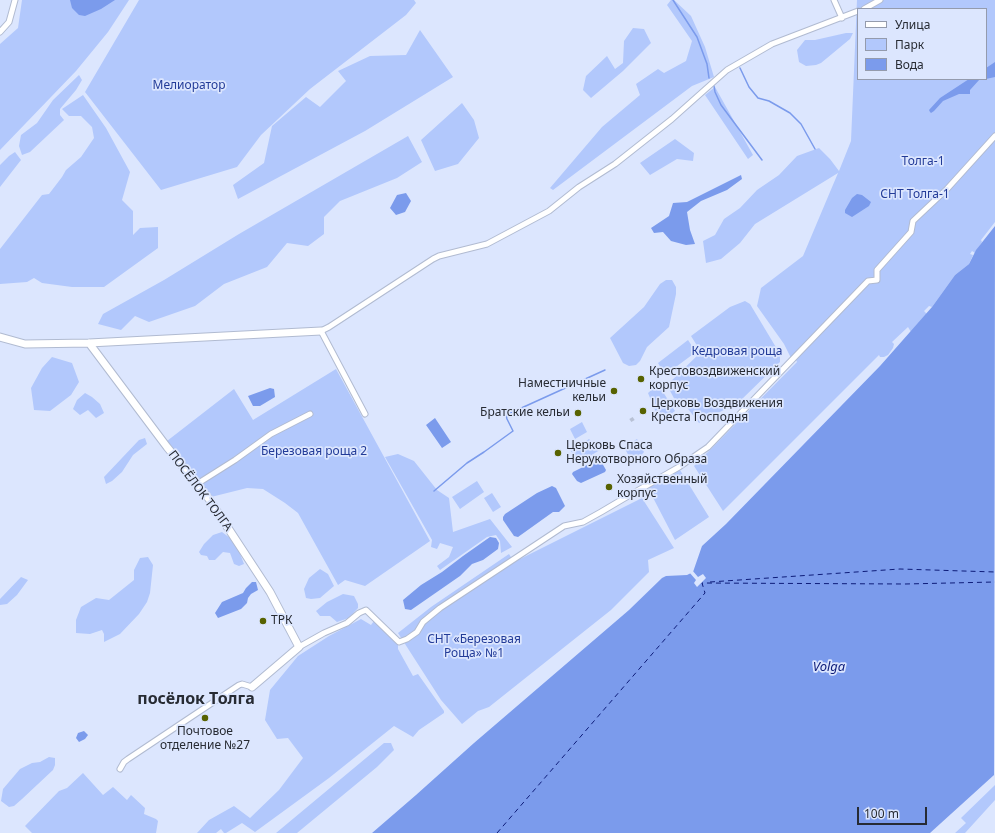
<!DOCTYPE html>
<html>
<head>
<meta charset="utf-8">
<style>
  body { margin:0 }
  #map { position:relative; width:995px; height:833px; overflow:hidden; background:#dce6fe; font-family:"Noto Sans",sans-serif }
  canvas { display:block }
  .legend { position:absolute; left:857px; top:8px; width:130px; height:72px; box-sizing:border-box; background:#dce6fe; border:1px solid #949bad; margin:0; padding:5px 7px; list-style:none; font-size:12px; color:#272b33 }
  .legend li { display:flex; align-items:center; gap:8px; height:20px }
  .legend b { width:20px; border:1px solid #949bad }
  .scale { position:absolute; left:857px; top:807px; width:70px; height:18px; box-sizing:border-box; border:2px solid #272b33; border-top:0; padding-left:5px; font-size:12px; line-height:14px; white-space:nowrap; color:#272b33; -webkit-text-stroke:3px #dce6fe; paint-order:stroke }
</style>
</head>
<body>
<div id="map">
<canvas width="995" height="833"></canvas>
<ul class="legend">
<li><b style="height:5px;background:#fff"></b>Улица</li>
<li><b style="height:11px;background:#b2c8fc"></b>Парк</li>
<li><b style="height:11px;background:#7b9bec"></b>Вода</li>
</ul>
<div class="scale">100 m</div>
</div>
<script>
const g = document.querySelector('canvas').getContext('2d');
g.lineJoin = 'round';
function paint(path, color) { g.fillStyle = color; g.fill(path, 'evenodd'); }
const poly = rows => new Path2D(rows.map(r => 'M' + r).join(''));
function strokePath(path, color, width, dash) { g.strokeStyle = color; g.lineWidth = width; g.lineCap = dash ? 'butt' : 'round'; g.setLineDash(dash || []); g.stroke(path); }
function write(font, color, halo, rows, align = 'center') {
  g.font = font + ' "Noto Sans",sans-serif'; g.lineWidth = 3.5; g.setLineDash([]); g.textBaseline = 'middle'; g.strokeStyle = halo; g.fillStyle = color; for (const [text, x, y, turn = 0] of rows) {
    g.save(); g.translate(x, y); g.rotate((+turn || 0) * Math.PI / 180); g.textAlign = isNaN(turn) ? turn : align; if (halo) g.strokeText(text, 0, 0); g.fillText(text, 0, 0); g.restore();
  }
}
const green = poly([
  [22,0,129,0,108,32,76,71,0,150,0,44,18,28],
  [139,0,414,0,416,3,406,15,310,89,261,135,237,167,161,190,85,92],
  [671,0,674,0,691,16,705,47,714,77,692,86,553,190,550,188,602,127,640,95,636,84,658,69,664,73,686,61,692,41,667,5],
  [857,0,995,0,995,222,981,240,982,242,975,253,972,251,970,254,973,255,969,264,955,275,932,307,929,306,924,311,927,314,911,332,908,327,892,342,894,344,893,348,888,355,884,357,880,357,879,355,723,511,694,466,797,362,794,356,791,358,784,344,757,306,761,288,803,256,838,173,755,224,740,243,721,259,706,263,703,241,715,235,724,219,740,208,757,190,779,175,797,156,819,148,830,159,839,171,851,141],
  [858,9,986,9,986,79,858,79],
  [633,28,644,29,651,43,623,71,591,98,583,90,586,76,607,56,615,69,623,63,624,41],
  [420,30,453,77,365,131,238,199,233,185,264,163,272,126,306,97,320,107,346,81,338,71,370,56,406,55],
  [846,33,853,33,850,39,821,63,816,65,806,66,799,62,797,50,805,40,815,40],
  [79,75,82,80,76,90,60,109,60,115,64,120,30,152,22,155,19,146,21,135,37,123,53,100],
  [715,87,753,155,748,159,705,95],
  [83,95,106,128,130,172,122,200,133,211,133,235,140,228,158,227,158,248,104,287,72,287,42,283,34,278,27,282,0,284,0,249,42,195,49,194,62,177,66,170,81,157,94,138,92,127,81,116,69,116,62,109],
  [462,103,474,120,479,138,458,164,435,171,421,140],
  [408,136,422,162,397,178,340,201,324,217,324,234,308,246,287,243,267,267,224,284,195,306,149,322,135,316,121,330,98,324,103,314,164,280,239,234],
  [675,139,694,153,693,161,677,159,650,175,640,163],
  [15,152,21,160,0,187,0,165,9,156],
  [666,280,672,280,676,287,676,294,669,327,647,347,640,361,636,365,629,366,623,363,610,338,644,307,660,284],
  [745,301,750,304,780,354,780,362,739,402,699,423,682,401,677,404,667,385,701,352,691,336,730,307],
  [688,340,696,352,665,375,658,363],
  [52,357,72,363,79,382,71,395,50,411,34,410,31,388,42,368],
  [336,369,430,541,365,586,345,580,338,585,298,513,285,503,263,489,247,488,211,497,167,441,234,389,253,420],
  [658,384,675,411,660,422,648,393],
  [85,393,92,397,100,404,104,413,96,418,88,410,80,415,73,409,77,400],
  [582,422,587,432,575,439,570,429],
  [145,438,147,444,133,455,122,472,112,481,106,484,104,477,139,440],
  [589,439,600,450,578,463,571,451],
  [637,439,644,452,638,459,632,462,624,447],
  [398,454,414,461,437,490,449,498,453,532,490,519,512,547,501,553,500,541,496,535,487,537,440,570,437,566,449,557,453,547,440,543,437,549,431,547,432,540,385,457],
  [680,470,709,517,675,540,648,488],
  [477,481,484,492,460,509,452,497],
  [492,493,501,507,493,512,484,498],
  [642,498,674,548,648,560,649,572,611,610,489,707,478,711,462,724,441,700,398,633,431,607,509,554,514,562],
  [222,532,230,538,239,551,244,564,239,566,234,564,230,553,223,552,215,560,209,560,207,556,201,555,199,552,204,544,213,535],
  [148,557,153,565,150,593,147,602,139,614,120,634,104,642,104,634,102,630,90,634,76,633,76,620,81,607,96,598,109,600,134,580,134,570,140,558],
  [320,569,328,574,334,586,320,598,311,599,306,598,304,589,309,578],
  [21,577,28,580,17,595,7,604,0,605,0,599],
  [343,594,354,596,358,604,358,608,349,618,337,622,330,616,320,616,316,611,327,602],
  [361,619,371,625,374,621,398,643,398,649,413,676,418,674,444,711,444,713,419,730,413,737,394,726,329,778,255,832,242,823,226,833,224,833,221,829,216,833,197,833,209,820,234,806,250,818,279,790,303,758,288,738,277,739,265,720,270,690,298,656,329,636],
  [384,743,391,743,394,750,377,767,297,833,276,833],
  [49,757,55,758,55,765,53,770,22,799,14,806,9,807,1,801,3,789,20,769,32,763,40,762],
  [83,773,103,795,113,787,127,800,131,795,145,808,144,814,156,819,158,821,156,833,32,833,25,826,59,791,67,788],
  [995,785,995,800,965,833,955,833,966,823,961,818]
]);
const water = poly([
  [70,0,115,0,101,9,85,16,79,15,72,8],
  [995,62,995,77,986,79,986,68],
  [969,79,980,79,970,90,970,94,959,94,943,101,934,111,931,113,930,112,929,110,940,98],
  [741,175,742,179,727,190,701,201,687,212,690,230,695,244,686,245,671,241,663,232,654,233,651,228,669,216,673,203,687,202],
  [406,193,411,201,405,212,396,215,390,208,397,195],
  [857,194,862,195,871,202,869,206,852,217,845,213,845,210,852,198],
  [995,226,994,775,930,833,372,833,416,795,474,743,629,610,662,578,666,576,687,575,693,572,702,546,726,524,880,366,932,307,955,275,969,264,976,250],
  [270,388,274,389,275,397,260,406,253,406,248,396],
  [435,418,451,442,442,448,426,425],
  [599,459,600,462,602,463,606,470,605,472,581,483,577,481,572,474,573,472],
  [552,486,556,488,565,506,559,512,553,512,518,537,514,536,503,520,503,517,505,514,537,493],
  [490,537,496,538,499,543,498,549,483,560,472,564,460,576,411,610,405,609,403,600,421,585,442,572,463,556],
  [252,582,256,582,258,590,251,594,248,598,247,603,241,609,218,618,215,613,222,602,243,593,246,588],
  [84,731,88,735,85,739,79,742,76,738,78,733]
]);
const pier = poly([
  [692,570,698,577,703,574,706,578,697,587,694,583,696,580,689,572]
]);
const stream = poly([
  [673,0,697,37,707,64,709,78],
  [740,68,749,87,758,98,769,101,790,113,801,124,815,149],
  [714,86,715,92,721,105,762,160],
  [434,491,467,463,484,452,513,431,507,419,506,415,605,370]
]);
const ferry = poly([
  [710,582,900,569,995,572],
  [497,833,705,593,702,583,905,584,995,582]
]);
const pedestrianTunnel = poly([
  [631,418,633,421]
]);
const minor = poly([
  [834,0,842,18],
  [864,9,880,0],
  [0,32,9,22,15,0],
  [365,414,321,331,329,327,433,259,439,256,487,244,549,211,579,187,615,164,672,119,727,70,772,44,858,11],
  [197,484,235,460,271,434,310,414],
  [299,647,324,633,347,623,359,613,366,610,399,642,407,639,417,632,423,622,440,608,564,526,583,522,601,512,623,499,679,467,708,447,868,281,877,280,877,270,911,232,913,221,947,189,995,136],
  [120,769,124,762,128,759,239,685,242,684,252,687]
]);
const tertiary = poly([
  [0,337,25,344,89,343,321,331],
  [89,343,167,447,209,499,270,592,299,647,252,687]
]);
const markers = [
  [641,379,4,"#576201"],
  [614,391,4,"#576201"],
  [643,411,4,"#576201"],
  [578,413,4,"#576201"],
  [558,453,4,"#576201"],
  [609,487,4,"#576201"],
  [263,621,4,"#576201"],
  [205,718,4,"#576201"]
];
const parkNames = [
  ["Мелиоратор",189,86],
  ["Толга-1",923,162],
  ["СНТ Толга-1",915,195],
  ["Кедровая роща",737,352],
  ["Березовая роща 2",314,452],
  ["СНТ «Березовая",474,640],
  ["Роща» №1",474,654]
];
const poiNames = [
  ["Крестовоздвиженский",649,372],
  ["корпус",649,386],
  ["Наместничные",606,384,"right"],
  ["кельи",606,398,"right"],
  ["Церковь Воздвижения",651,404],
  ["Креста Господня",651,418],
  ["Братские кельи",570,413,"right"],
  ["Церковь Спаса",566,446],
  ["Нерукотворного Образа",566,460],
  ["Хозяйственный",617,480],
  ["корпус",617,494],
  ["ТРК",271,621],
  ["Почтовое",205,732,"center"],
  ["отделение №27",205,746,"center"]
];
const streetNames = [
  ["ПОСЁЛОК ТОЛГА",200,491,53]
];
const waterNames = [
  ["Volga",829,667]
];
const districtNames = [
  ["посёлок Толга",196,699]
];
paint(green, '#b2c8fc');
paint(water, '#7b9bec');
paint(pier, '#dce6fe');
strokePath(stream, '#7b9bec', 1.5);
strokePath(ferry, '#0d1c79', 1, [5, 4]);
strokePath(pedestrianTunnel, '#b8c1d5', 4, [4, 2]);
strokePath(minor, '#b1bbd1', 7);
strokePath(tertiary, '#b1bbd1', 9);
strokePath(minor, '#fff', 5);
strokePath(tertiary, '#fff', 7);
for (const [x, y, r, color] of markers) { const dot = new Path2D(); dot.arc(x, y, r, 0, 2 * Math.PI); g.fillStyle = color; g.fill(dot); strokePath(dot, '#dce6fe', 1.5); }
write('12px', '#223b98', '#dce6fe', parkNames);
write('12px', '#272b33', '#dce6fe', poiNames, 'left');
write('12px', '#272b33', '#dce6fe', streetNames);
write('italic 13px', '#0d1c79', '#dce6fe', waterNames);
write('bold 16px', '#272b33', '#dce6fe', districtNames);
</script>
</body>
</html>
